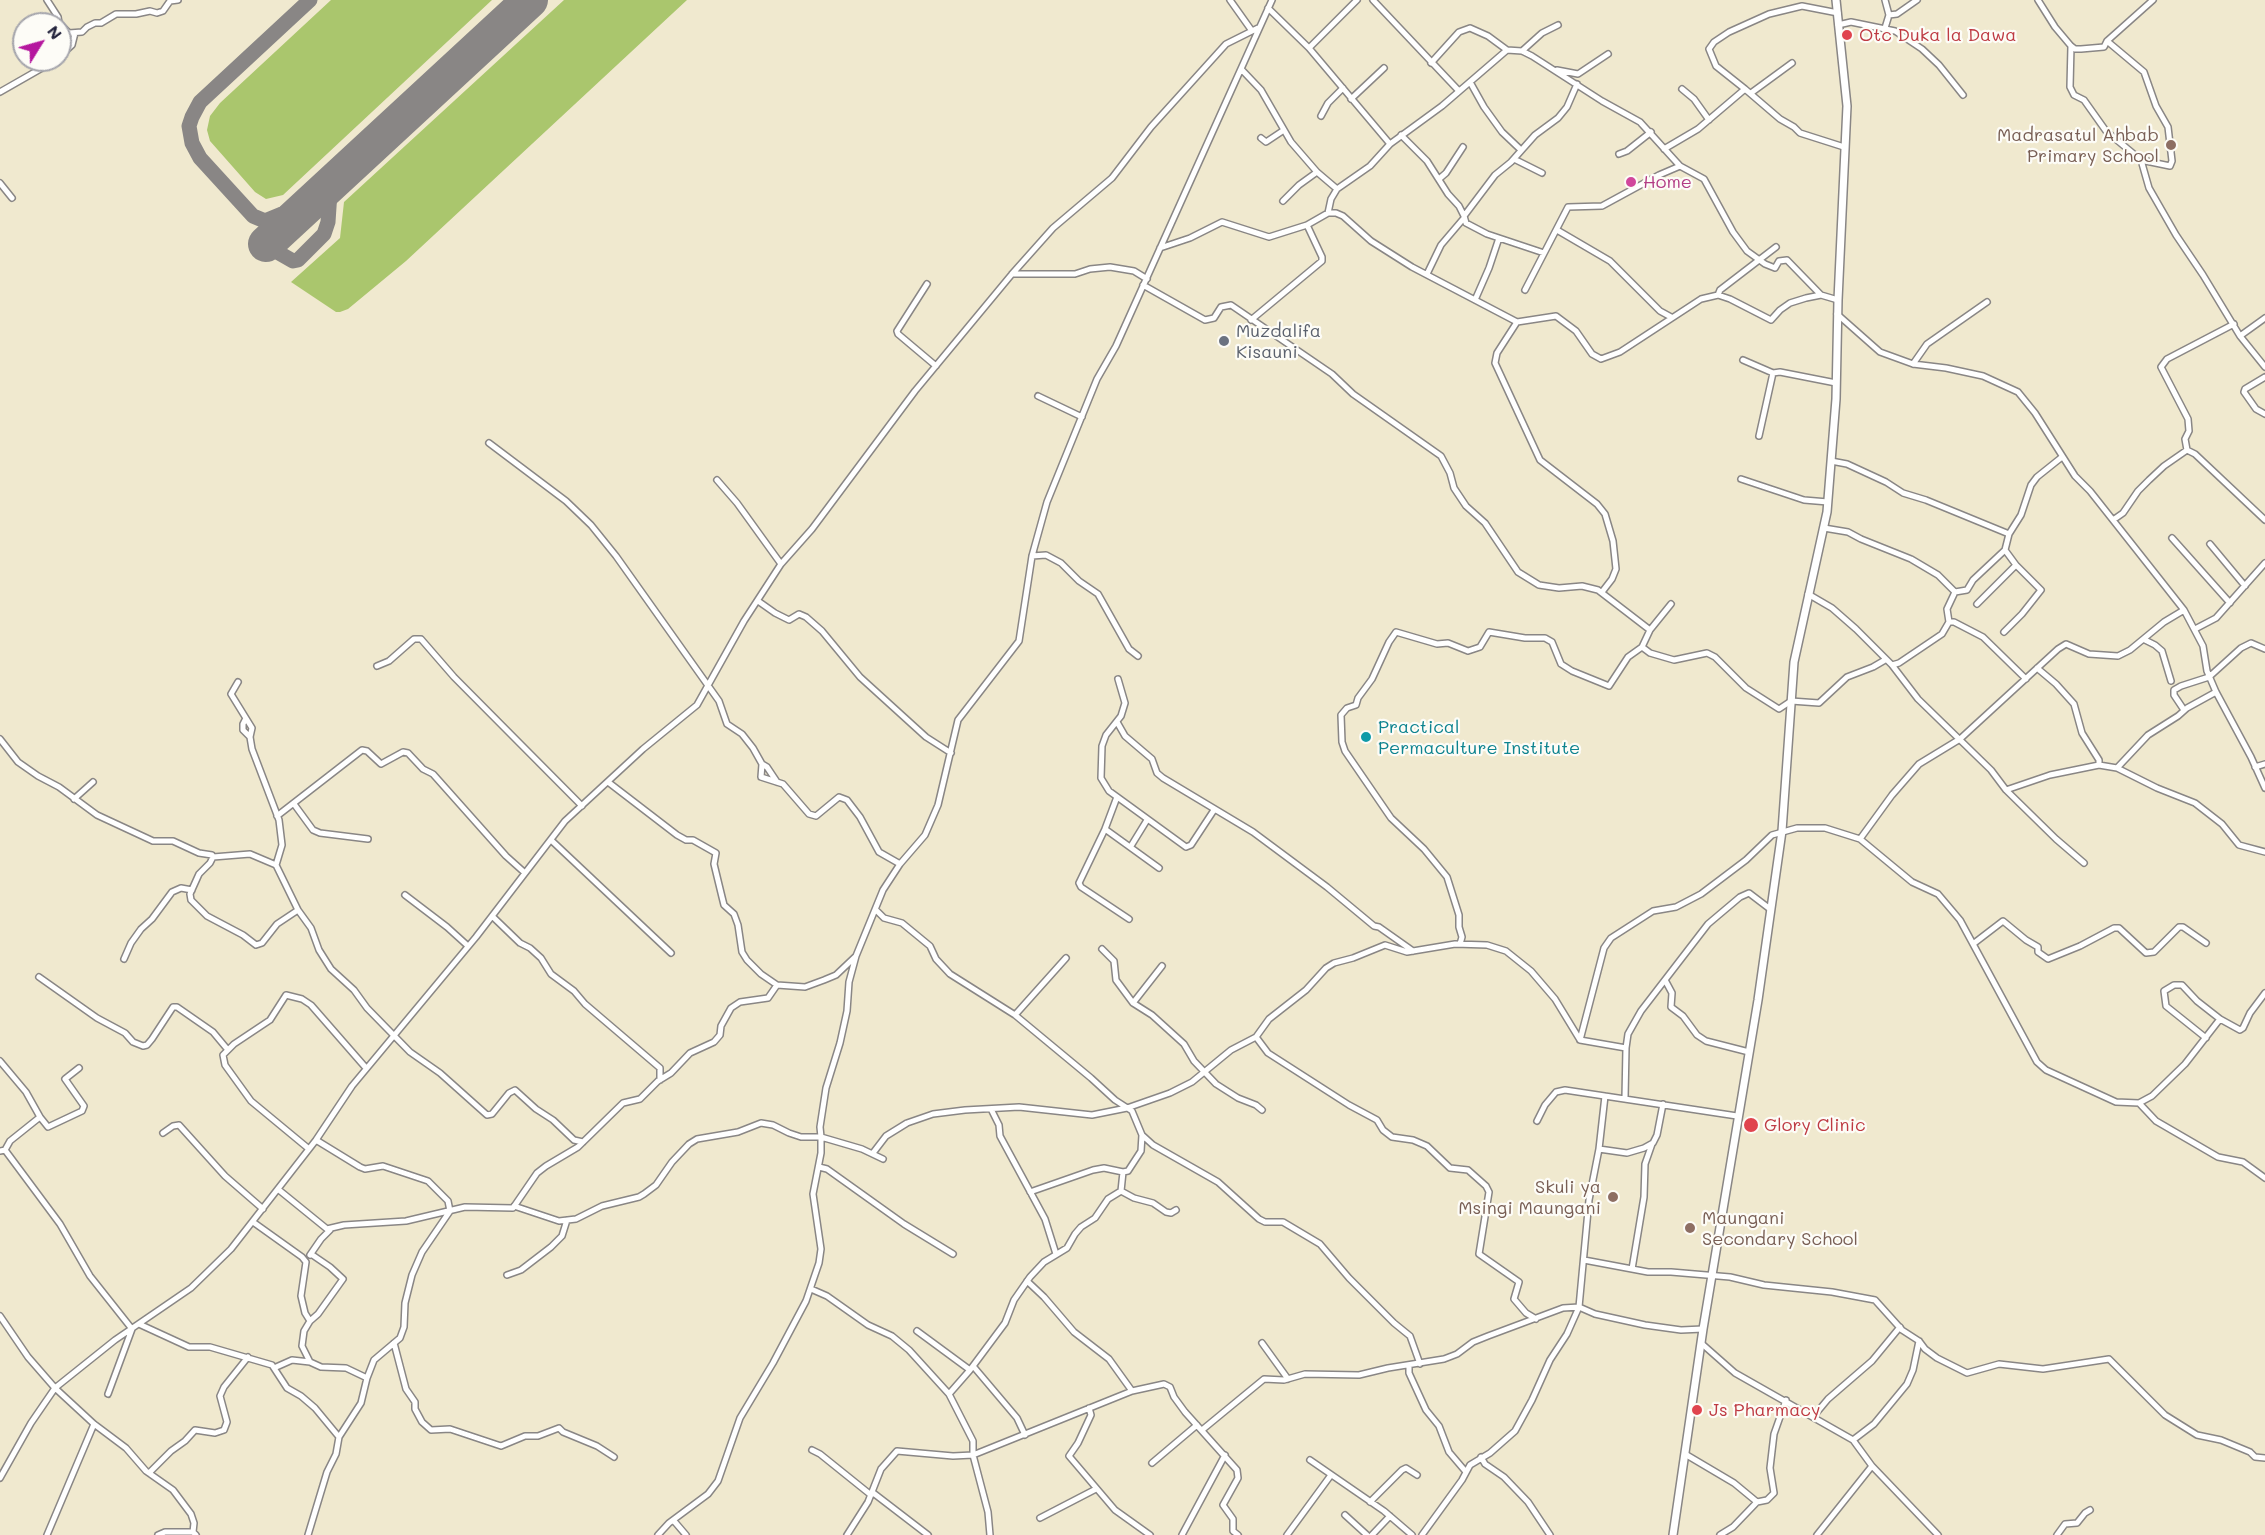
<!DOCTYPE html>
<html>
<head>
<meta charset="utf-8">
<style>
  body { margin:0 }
  #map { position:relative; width:2265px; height:1535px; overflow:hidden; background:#f0e9cf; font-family:Mali,sans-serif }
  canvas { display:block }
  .north { position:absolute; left:12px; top:12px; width:60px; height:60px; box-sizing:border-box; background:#fdfcf7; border:2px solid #a5a5ac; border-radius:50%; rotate:53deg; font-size:16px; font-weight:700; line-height:24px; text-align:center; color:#22223b }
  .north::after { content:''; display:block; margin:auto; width:21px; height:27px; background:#b5179e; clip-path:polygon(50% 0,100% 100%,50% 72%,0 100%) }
</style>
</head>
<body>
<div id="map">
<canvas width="2265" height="1535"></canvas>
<div class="north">N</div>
</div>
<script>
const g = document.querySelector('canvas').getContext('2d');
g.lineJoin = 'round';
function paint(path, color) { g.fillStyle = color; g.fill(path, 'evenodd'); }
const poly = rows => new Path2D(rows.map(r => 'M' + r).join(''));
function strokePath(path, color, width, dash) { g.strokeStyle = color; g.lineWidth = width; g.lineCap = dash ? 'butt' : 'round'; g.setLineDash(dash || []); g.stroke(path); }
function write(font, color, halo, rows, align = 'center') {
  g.font = font + ' Mali,sans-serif'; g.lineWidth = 4.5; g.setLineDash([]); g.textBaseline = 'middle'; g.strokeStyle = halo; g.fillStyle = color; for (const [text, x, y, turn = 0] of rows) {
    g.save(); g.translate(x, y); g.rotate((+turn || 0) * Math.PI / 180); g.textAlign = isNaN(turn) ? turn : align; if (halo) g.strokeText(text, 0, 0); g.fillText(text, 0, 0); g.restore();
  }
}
const green = poly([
  [331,0,492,0,283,195,266,199,255,192,210,141,207,130,210,116,220,103],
  [564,0,687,0,406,261,348,309,340,312,336,312,291,282,340,238,344,202]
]);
const taxiway = poly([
  [309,205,282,214,272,232,274,243,279,253,293,261,298,260,324,234,328,222,330,192,337,178],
  [282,214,265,221,253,216,200,158,192,143,189,126,192,117,200,102,310,0]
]);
const runway = poly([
  [266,244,530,0]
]);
const minor = poly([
  [47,0,58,17,59,23,69,33,82,32,87,27,95,23,101,23,116,14,136,14,150,11,157,13,163,11,170,1,178,0],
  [1230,0,1252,31],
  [1373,0,1459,91],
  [2038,0,2055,27,2071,46,2075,49,2081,49,2104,47,2107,41,2153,0],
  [1268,8,1309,48,1390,144],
  [1889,15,1897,14,1917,0],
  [1838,25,1851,22,1895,31,1922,49,1939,65,1963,95],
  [1885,28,1889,15,1885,0],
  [2107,41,2144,72,2156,106,2168,127,2172,161,2170,166,2141,160],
  [2071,46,2070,87,2074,95,2084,100,2106,131,2141,160,2149,188,2176,235,2203,275,2240,336,2265,367],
  [1309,48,1357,0],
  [1522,51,1542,33,1558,25],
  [60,56,72,45,75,33],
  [1431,63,1459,32,1470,28,1488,36,1507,50,1522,51,1532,56,1602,101,1640,122,1680,166,1704,179,1733,232,1747,251,1765,264,1775,268,1779,261,1787,260,1821,295],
  [1242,70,1261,90,1291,142,1317,172,1337,189,1370,166,1390,144,1442,106,1507,50],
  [1557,70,1578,74,1608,54],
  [1470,82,1484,107,1502,132,1521,150],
  [1682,89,1694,99,1709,120],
  [1745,89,1716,66,1709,49,1714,42,1729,32,1769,14,1802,6,1838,13],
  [0,92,56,60],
  [1751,93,1792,63],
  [1351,99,1384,68],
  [1321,116,1328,103,1343,88],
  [1401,135,1427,161,1448,194,1459,206,1464,216],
  [1261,138,1266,142,1284,130],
  [1664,149,1698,129,1745,89,1780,119,1794,127,1800,133,1844,147],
  [1619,154,1627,151,1651,132],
  [1514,159,1542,173],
  [1439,179,1446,173,1463,147],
  [0,183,12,198],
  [1283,201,1299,185,1317,172],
  [1328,213,1331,199,1337,189],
  [1557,230,1610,261,1660,311,1671,317],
  [1160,248,1190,238,1222,222,1269,237,1307,225,1328,213,1336,213,1343,216,1371,241,1412,267,1517,322,1556,316,1576,331,1592,354,1601,359,1620,352,1701,299,1718,295,1730,299,1771,320,1780,310,1790,303,1806,298,1821,295,1838,300],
  [1544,253,1487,234,1466,223,1464,216,1495,175,1511,162,1535,135,1558,118,1567,107,1577,84],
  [1012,274,1075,274,1090,269,1110,267,1134,271,1147,279],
  [1427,274,1441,245,1464,218],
  [927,284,897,331,898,334,936,366],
  [1143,285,1205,320,1214,318,1221,307,1231,305,1332,374,1353,394,1441,456,1450,473,1454,488,1466,506,1485,523,1518,572,1539,585,1559,588,1582,586,1598,590,1650,630,1642,647],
  [1525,290,1568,207,1602,206,1659,175,1680,166],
  [1718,295,1720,290,1776,247],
  [1475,300,1489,268,1499,238],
  [1837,314,1880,352,1913,364,1946,368,1983,376,2018,392,2035,413,2075,476,2090,491,2184,610,2203,646,2207,671,2216,692,2251,757,2265,788],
  [1251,320,1322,261,1322,257,1307,225],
  [1517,322,1497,353,1495,363,1540,460,1597,504,1605,514,1613,541,1616,569,1612,579,1602,592],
  [2234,324,2167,359,2161,367,2188,419,2189,431,2185,439,2187,450,2195,454,2265,520],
  [2240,336,2265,318],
  [1743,360,1773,373,1780,372,1836,383],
  [1913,364,1927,344,1987,302],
  [2265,377,2245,389,2244,392,2256,409,2265,414],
  [1038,396,1082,417],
  [1759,436,1773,373],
  [489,443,566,501,591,525,616,556,719,701,727,724,742,734,753,748,762,764,761,777,783,784,809,814,816,816,839,797,847,800,860,817,879,852,900,864],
  [1831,461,1847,464,1886,482,1903,493,1926,500,2009,534],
  [1741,479,1804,500,1828,502],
  [717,480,737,503,781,564],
  [2113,520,2123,513,2138,491,2149,480,2164,466,2187,450],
  [1824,528,1848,532,1861,539,1911,559,1938,575,1955,592,1947,609,1949,622],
  [2172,538,2230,603],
  [2210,544,2245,586],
  [1032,556,1046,555,1061,563,1079,581,1098,594,1129,649,1138,656],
  [1955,592,1967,590,1973,580,2005,550],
  [1808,594,1832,608,1856,629,1892,665,1918,699,1991,770,2006,790,2056,839,2084,863],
  [758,601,775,613,789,620,799,614,806,617,822,631,860,677,926,737,951,753],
  [1977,604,2016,565,2005,550,2009,534,2021,515,2031,485,2037,477,2062,457],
  [2195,629,2216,618,2265,563],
  [1650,630,1671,604],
  [2004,632,2022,614,2041,590,2016,565],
  [2145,640,2155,645,2162,651,2171,681],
  [1892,665,1899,663,1942,634,1949,622,1954,622,1983,637,2026,679],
  [377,666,389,661,414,639,421,639,454,677,582,806],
  [2037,668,2056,684,2074,704,2082,733,2099,760,2099,765,2117,768,2157,788,2195,803,2222,824,2239,845,2265,852],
  [1118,679,1125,703,1121,716,1106,735,1102,746,1101,778,1109,791,1186,847,1191,845,1214,810],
  [238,682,231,694,252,728,250,737,252,749,279,820,282,845,276,865,298,910],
  [2184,710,2174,695,2174,690,2181,686,2209,677,2241,648,2251,643,2265,649],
  [245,720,243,724,243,730,250,737],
  [1117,722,1125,736,1152,759,1157,773,1163,778,1253,832,1327,887,1374,926,1379,927,1413,951],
  [0,739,18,762,38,776,59,787,97,815,153,841,173,841,199,853,212,855,213,857,210,863,199,874,190,894,191,900,207,916,243,935,256,945,262,943,277,924,298,910,311,928,319,950,331,969,354,990,367,1008,410,1052,440,1073,487,1115,492,1114,509,1093,515,1090,536,1109,553,1120,574,1140,583,1142],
  [762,764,767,767,777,782],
  [2255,767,2265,764],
  [2117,768,2148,735,2178,716,2187,708,2216,692],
  [608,782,677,835,686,840,693,840,716,853,714,864,722,897,724,905,734,914,738,925,742,952,747,960,761,974,777,985],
  [2006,790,2050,775,2099,765],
  [1117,797,1105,829,1159,868],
  [74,799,93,782],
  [294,804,313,830,320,833,368,839],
  [277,816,362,750,367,751,381,764,403,752,408,753,423,769,433,774,506,856,525,873],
  [1105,829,1079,883,1081,887,1129,919],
  [1860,839,1892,795,1919,764,1960,739,2058,649,2066,644,2089,654,2118,656,2130,650,2164,622,2184,610],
  [551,840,671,953],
  [1131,846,1147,820],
  [213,857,250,854,276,865],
  [405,895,447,927,468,946],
  [876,910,884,918,902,923,930,946,936,959,950,974,1015,1015,1091,1078,1115,1100,1132,1111,1142,1135,1153,1145,1218,1182,1259,1219,1265,1222,1283,1222,1320,1244,1349,1278,1394,1323,1410,1336,1420,1364],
  [492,916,520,943,530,948,541,958,551,974,574,991,585,1004,660,1068,660,1080],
  [1460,944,1462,937,1459,927,1459,915,1447,877,1424,849,1391,818,1345,751,1342,742,1341,715,1347,708,1356,705,1358,698,1372,679,1389,642,1396,632,1437,644,1448,643,1468,651,1480,647,1489,632,1525,638,1545,638,1552,642,1561,664,1572,671,1609,686,1628,657,1642,647,1650,653,1674,660,1707,653,1715,657,1746,688,1779,709,1791,701,1819,703,1847,677,1873,667,1885,660],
  [1973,944,2003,921,2026,940,2038,947,2038,952,2048,959,2080,946,2114,928,2119,928,2146,953,2154,952,2179,927,2183,927,2206,943],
  [1102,949,1114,961,1116,980,1133,1003,1152,1015,1184,1044,1194,1061,1216,1084,1238,1098,1256,1105,1262,1110],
  [124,959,131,943,141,929,152,919,172,892,181,888,192,890],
  [39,977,97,1018,125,1033,133,1042,143,1046,147,1045,152,1039,173,1007,177,1007,213,1032,228,1050],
  [1665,980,1672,993,1671,1007,1683,1016,1697,1035,1706,1041,1749,1052],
  [1133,1003,1162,966],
  [1015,1015,1066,958],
  [1256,1037,1269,1019,1306,990,1326,968,1334,963,1353,958,1385,945,1407,952,1455,944,1487,945,1506,951,1531,971,1555,999,1580,1040,1626,1048,1625,1098],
  [2206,1038,2166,1006,2164,991,2174,985,2182,985,2197,1001,2220,1019],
  [1580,1040,1604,948,1611,938,1653,911,1676,907,1701,894,1746,860,1772,835,1797,828,1825,828,1860,839,1912,882,1938,894,1960,920,2037,1062,2046,1070,2116,1102,2139,1103,2152,1096,2185,1064,2220,1019,2240,1030,2243,1028,2250,1013,2265,993],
  [1626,1048,1628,1034,1641,1011,1708,924,1740,897,1749,893,1770,909],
  [0,1061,26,1092,40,1117],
  [2139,1103,2156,1121,2218,1157,2243,1162,2265,1178],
  [1663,1104,1657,1135,1653,1143,1644,1148,1627,1153,1599,1149,1589,1200,1579,1307,1595,1314,1645,1325,1681,1330,1703,1329],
  [991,1109,999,1125,1000,1136,1045,1219,1056,1254],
  [1537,1121,1545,1105,1556,1092,1565,1090,1737,1116],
  [163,1133,173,1126,179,1125,225,1176,263,1209],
  [309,1149,251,1101,225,1065,223,1055,234,1044,270,1020,286,995,302,999,311,1005,366,1068],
  [1599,1149,1605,1096],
  [5,1150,10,1141,40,1117,48,1127,82,1111,84,1106,65,1079,79,1068],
  [0,1151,5,1150,60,1224,90,1276,132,1329,108,1394],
  [873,1153,886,1136,907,1123,933,1114,965,1110,1019,1107,1092,1115,1127,1108,1170,1093,1192,1082,1231,1050,1256,1037,1268,1053,1349,1105,1377,1120,1383,1130,1392,1137,1413,1140,1427,1146,1450,1168,1468,1170,1486,1186,1489,1192,1479,1254,1519,1282,1514,1299,1526,1313,1536,1319],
  [819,1167,827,1169,904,1224,953,1254],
  [1123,1172,1128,1171,1141,1151,1142,1135],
  [279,1190,327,1229,344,1225,406,1221,465,1207,513,1208,537,1173,546,1166,578,1147,623,1103,640,1099,658,1081,671,1073,690,1053,714,1042,720,1035,721,1026,731,1008,740,1002,768,998,777,985,805,987,824,980,836,975,855,957],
  [1030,1192,1093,1170,1104,1168,1123,1172,1121,1191],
  [514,1206,559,1221,576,1219,602,1206,639,1197,644,1194,656,1185,672,1162,689,1144,697,1139,738,1132,761,1123,773,1125,789,1133,801,1137,821,1137,820,1127,826,1088,840,1043,847,1011,849,982,856,956,883,890,900,864,925,835,938,805,958,720,1019,641,1032,556,1047,502,1097,379,1116,346,1272,0],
  [253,1222,302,1257,306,1262,301,1296,305,1313,310,1321,304,1331,302,1346,310,1362],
  [310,1255,321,1239,330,1230],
  [1584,1260,1648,1272,1671,1272,1730,1277,1764,1285,1832,1292,1875,1300,1902,1330,1919,1341,1925,1349,1937,1358,1967,1373,1999,1364,2043,1369,2109,1359,2165,1415,2197,1435,2221,1440,2250,1452,2255,1457,2265,1458],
  [1632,1269,1644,1197,1645,1164,1652,1144],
  [507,1275,521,1270,551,1247,562,1236,567,1220],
  [1027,1281,1044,1297,1074,1332,1109,1359,1132,1391,1164,1384,1170,1387,1174,1397,1185,1412,1237,1470,1238,1478,1223,1505,1233,1519,1233,1531,1238,1535],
  [811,1289,827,1296,868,1325,892,1336,909,1350,949,1394,973,1441,973,1455,953,1456,897,1451,881,1469,868,1502,847,1535],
  [0,1316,28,1357,55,1388,94,1424,126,1448,146,1471,173,1490,191,1514,194,1523,193,1532,196,1535],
  [310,1321,318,1314,343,1279,330,1267,311,1254],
  [139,1324,189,1347,210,1347,272,1365,287,1388,301,1396,315,1408,339,1437],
  [917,1331,970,1370],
  [394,1343,406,1389,415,1402,415,1409,422,1422,431,1430,450,1429,501,1446,525,1436,538,1436,559,1428,563,1432,597,1446,614,1457],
  [1262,1343,1288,1379],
  [1701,1343,1735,1373,1853,1440,1872,1466,1938,1535],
  [1409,1365,1409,1373,1426,1410,1439,1426,1449,1452,1466,1472],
  [973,1366,1017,1418,1025,1435],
  [274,1368,292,1360,310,1362,321,1367,346,1368,367,1378],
  [949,1394,970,1370,1005,1323,1014,1300,1030,1277,1044,1262,1067,1248,1075,1234,1081,1227,1095,1218,1108,1199,1121,1191,1134,1198,1153,1203,1166,1212,1171,1213,1176,1210],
  [1089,1408,1091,1415,1078,1443,1069,1456,1115,1510,1150,1535],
  [1813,1417,1828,1399,1872,1361,1900,1327],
  [1202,1430,1264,1379,1284,1380,1305,1374,1359,1375,1388,1368,1444,1359,1457,1354,1473,1342,1488,1336,1563,1308,1579,1307,1567,1334,1550,1360,1532,1400,1515,1431,1490,1453,1470,1465,1462,1480,1422,1535],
  [1853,1440,1874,1424,1907,1384,1913,1370,1919,1341],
  [812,1450,820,1454,871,1495],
  [1685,1454,1734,1483,1757,1502,1767,1500,1774,1493,1770,1468,1774,1434,1786,1400],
  [1481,1457,1485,1464,1504,1477,1528,1502,1550,1535],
  [1310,1460,1384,1511,1412,1535],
  [1152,1463,1197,1425],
  [149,1473,171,1451,185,1441,195,1430,215,1433,224,1430,227,1422,220,1396,224,1387,248,1357],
  [0,1478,31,1423,55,1388,115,1340,191,1288,231,1249,316,1140,352,1086,476,937,565,821,643,749,697,705,744,621,781,564,812,529,915,391,1012,274,1053,228,1112,178,1151,127,1226,44,1258,28],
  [872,1492,928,1535],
  [1370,1502,1402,1470,1406,1468,1417,1475],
  [1345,1515,1367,1535],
  [1040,1518,1096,1489],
  [674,1521,686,1535],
  [47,1535,94,1424],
  [158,1535,165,1532,193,1532],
  [308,1535,327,1472,336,1454,339,1437,361,1403,367,1378,374,1360,400,1338,404,1327,405,1303,412,1275,422,1252,450,1211,448,1201,428,1181,383,1166,365,1169,360,1167,316,1140],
  [658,1535,669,1523,708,1494,718,1481,740,1418,773,1363,806,1301,819,1263,821,1249,813,1194,821,1153,821,1137,862,1149,883,1159],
  [990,1535,988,1512,973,1455,1132,1391],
  [1182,1535,1225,1455],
  [1287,1535,1331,1475],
  [1372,1535,1390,1516],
  [1720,1535,1733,1527,1757,1502],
  [1817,1535,1872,1466],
  [2057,1535,2065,1524,2077,1523,2085,1513,2090,1510]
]);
const major = poly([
  [1673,1535,1703,1329,1758,1000,1782,831,1794,662,1827,512,1836,399,1838,300,1847,106,1836,0]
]);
const markers = [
  [1847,35,6,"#e0444e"],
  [2171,145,6,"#8d6e63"],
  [1631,182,6,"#d1479c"],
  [1224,341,6,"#6b7280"],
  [1366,737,6,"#0f9aa8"],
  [1751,1125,8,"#e0444e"],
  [1613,1197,6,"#8d6e63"],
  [1690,1228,6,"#8d6e63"],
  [1697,1410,6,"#e0444e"]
];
const healthNames = [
  ["Otc Duka la Dawa",1859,35],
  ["Glory Clinic",1764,1125],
  ["Js Pharmacy",1709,1410]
];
const educationNames = [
  ["Madrasatul Ahbab",2159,135],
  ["Primary School",2159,156],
  ["Skuli ya",1601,1187],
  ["Msingi Maungani",1601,1208],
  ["Maungani",1702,1218,"left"],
  ["Secondary School",1702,1239,"left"]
];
const hotelNames = [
  ["Home",1643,182]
];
const worshipNames = [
  ["Muzdalifa",1236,331],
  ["Kisauni",1236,352]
];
const cultureNames = [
  ["Practical",1378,727],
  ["Permaculture Institute",1378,748]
];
paint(green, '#aac66d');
strokePath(taxiway, '#898685', 15);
strokePath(runway, '#898685', 36);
strokePath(minor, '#898685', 8);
strokePath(major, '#898685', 10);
strokePath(minor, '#fff', 5);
strokePath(major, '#fff', 7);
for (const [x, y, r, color] of markers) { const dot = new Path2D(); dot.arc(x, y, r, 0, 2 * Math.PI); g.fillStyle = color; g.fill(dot); strokePath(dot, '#fdfcf7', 2); }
write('18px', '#be3a42', '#fdfcf7', healthNames, 'left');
write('18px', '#785e54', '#fdfcf7', educationNames, 'right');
write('18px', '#b23c85', '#fdfcf7', hotelNames, 'left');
write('18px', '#5b616d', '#fdfcf7', worshipNames, 'left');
write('18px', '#0d838f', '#fdfcf7', cultureNames, 'left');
</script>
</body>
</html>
